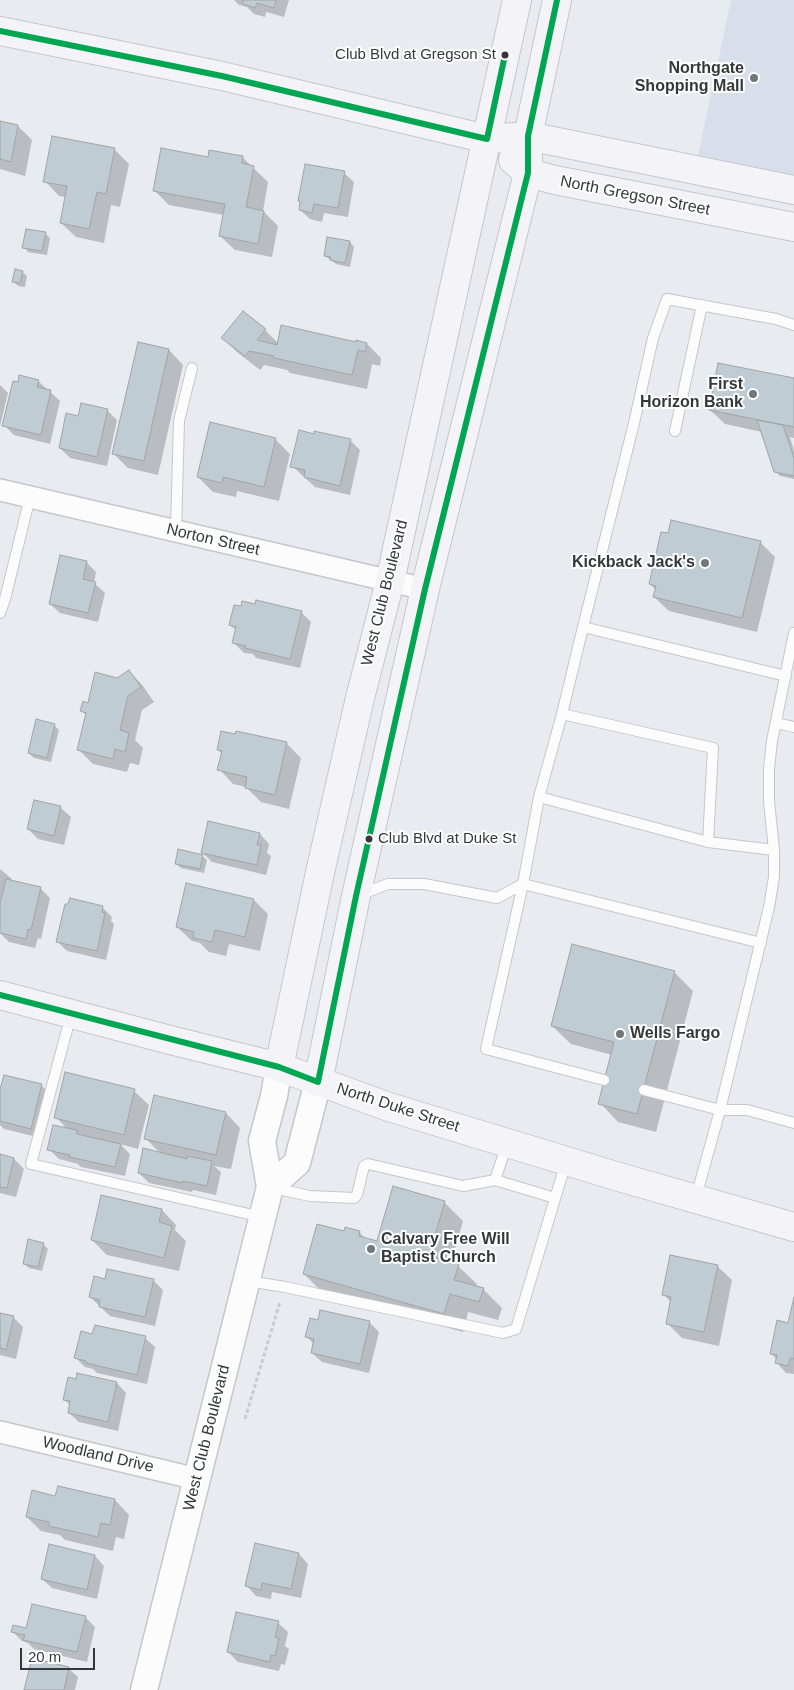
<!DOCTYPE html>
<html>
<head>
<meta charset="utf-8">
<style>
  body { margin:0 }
  #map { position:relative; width:794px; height:1690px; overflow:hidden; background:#e8ebf0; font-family:Arial,sans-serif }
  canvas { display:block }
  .scale { position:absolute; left:20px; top:1648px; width:75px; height:22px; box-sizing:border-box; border:2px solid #35383b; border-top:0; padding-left:6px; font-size:15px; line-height:18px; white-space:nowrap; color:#35383b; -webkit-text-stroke:4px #fff; paint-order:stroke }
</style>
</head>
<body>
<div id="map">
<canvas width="794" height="1690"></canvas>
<div class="scale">20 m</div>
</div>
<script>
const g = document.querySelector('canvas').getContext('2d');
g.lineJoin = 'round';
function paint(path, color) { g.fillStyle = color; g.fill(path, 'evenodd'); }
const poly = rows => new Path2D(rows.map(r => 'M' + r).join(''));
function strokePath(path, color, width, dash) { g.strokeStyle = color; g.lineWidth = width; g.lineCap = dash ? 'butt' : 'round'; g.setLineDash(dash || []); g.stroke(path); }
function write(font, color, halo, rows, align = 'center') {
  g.font = font + ' Arial,sans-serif'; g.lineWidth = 4; g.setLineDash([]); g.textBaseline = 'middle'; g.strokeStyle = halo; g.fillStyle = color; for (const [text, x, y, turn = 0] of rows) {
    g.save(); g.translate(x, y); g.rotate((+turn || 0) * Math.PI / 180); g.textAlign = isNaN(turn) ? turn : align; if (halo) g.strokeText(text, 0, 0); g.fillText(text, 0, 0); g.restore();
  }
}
const built = poly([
  [731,0,794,0,794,181,698,155]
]);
const shadow = poly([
  [234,0,289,0,284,17,266,12,265,17,254,14,247,7,239,5],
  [0,122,18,126,32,140,25,176,0,169],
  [114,149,129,164,120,207,111,205,104,243,76,237,61,223,66,197,59,196,45,181],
  [243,158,268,182,263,211,278,226,272,257,235,250,220,236,224,215,169,205,154,190,209,159],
  [344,173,354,182,348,217,324,213,322,222,310,219,300,210,301,202,299,200],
  [45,233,50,238,47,255,28,252,24,247],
  [328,238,350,242,354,247,350,267,336,264,325,256],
  [22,272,27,276,25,287,18,286,13,281],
  [243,312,265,330,278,343,367,344,381,358,380,366,372,364,367,389,290,373,287,370,264,365,260,370,237,352,222,337],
  [169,350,183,365,158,475,128,468,114,454],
  [794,380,794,438,790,437,794,451,794,479,780,476,775,471,762,432,725,424,710,410],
  [38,381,60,401,50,444,14,435,4,425],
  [0,385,8,393,0,426],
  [107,410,117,420,107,466,70,458,60,448,79,418],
  [315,435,350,440,360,450,350,495,315,487,292,466],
  [275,439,290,454,279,501,237,491,236,497,213,492,198,477],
  [760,542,775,557,757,632,669,611,654,597,656,590,650,584],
  [86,562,96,572,94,583,105,593,98,622,60,613,50,604],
  [301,612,311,622,300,668,256,658,253,654,244,653,234,643,237,631,230,625],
  [129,671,143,686,154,702,142,710,135,740,143,748,139,765,130,763,127,772,93,764,79,750,87,716,82,711,117,679],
  [54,725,59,730,51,762,34,758,29,753],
  [286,743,301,758,289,809,261,802,246,787,233,784,219,769,222,754,218,750],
  [35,801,61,808,71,817,64,845,38,839,28,829],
  [260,834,269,844,267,853,271,856,266,875,212,862,202,852],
  [202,856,207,860,204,873,181,868,176,863],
  [0,869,12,879,11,881,40,888,50,898,41,939,38,938,35,948,9,942,0,933],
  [254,900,268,914,260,951,229,944,226,956,209,952,200,943,192,941,177,927],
  [102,907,112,917,111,921,114,924,106,960,67,951,57,941],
  [674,972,693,991,656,1132,618,1122,600,1103,612,1055,571,1044,552,1026],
  [42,1086,51,1095,41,1138,4,1129,0,1125,0,1094],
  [134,1091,149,1105,138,1149,120,1144,130,1154,125,1176,81,1167,78,1164,59,1159,49,1149,68,1130,56,1117],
  [226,1113,240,1128,231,1169,214,1166,221,1172,216,1195,193,1190,192,1192,149,1183,139,1173,161,1154,145,1138],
  [0,1155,14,1159,24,1169,16,1197,0,1193],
  [102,1196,162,1210,176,1225,175,1230,186,1241,179,1271,107,1255,92,1240],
  [444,1202,463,1221,451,1263,458,1266,477,1284,476,1287,483,1289,502,1308,498,1320,468,1312,463,1332,323,1293,304,1274,345,1233,359,1232,367,1240,378,1243],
  [43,1244,48,1249,42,1271,29,1268,24,1263],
  [717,1266,732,1280,719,1346,682,1338,667,1323,671,1302,664,1295],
  [106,1280,153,1280,163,1290,155,1326,110,1316,90,1297],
  [794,1301,794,1374,786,1373,777,1363,777,1360,772,1354,789,1324],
  [0,1314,13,1317,23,1327,16,1359,0,1355],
  [319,1322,369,1322,379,1332,369,1373,322,1362,312,1353,314,1344,307,1337],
  [93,1335,145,1338,155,1347,147,1384,97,1373,93,1369,85,1367,76,1358],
  [77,1380,117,1383,126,1393,118,1431,79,1422,69,1413,71,1406,64,1399],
  [56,1497,115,1500,129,1515,124,1539,116,1537,113,1551,65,1540,60,1535,41,1531,27,1517],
  [299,1554,308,1564,301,1598,272,1592,271,1599,256,1596,247,1586],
  [95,1556,104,1566,97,1599,52,1588,42,1579],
  [85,1617,95,1627,87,1662,34,1649,28,1643,22,1641,12,1631],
  [278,1623,288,1632,285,1646,289,1649,285,1665,281,1664,279,1671,238,1662,228,1652],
  [68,1668,78,1677,75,1690,26,1690]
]);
const building = poly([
  [243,0,276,0,274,8,257,3,255,8,243,4,243,0],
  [0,121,18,125,11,162,0,159,0,121],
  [52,136,115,148,106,194,97,192,89,229,60,223,67,186,43,182,52,136],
  [161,148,208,157,209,150,243,156,242,163,254,166,246,207,264,211,258,244,219,236,225,204,153,191,161,148],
  [305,164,345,171,338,208,314,204,312,213,299,210,300,201,298,201,305,164],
  [26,229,46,232,42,251,22,248,26,229],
  [327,237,350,241,345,263,330,260,331,257,324,256,327,237],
  [15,269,23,271,20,283,12,282,15,269],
  [243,311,266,329,257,340,277,345,281,325,356,342,356,340,367,343,365,352,358,350,352,375,274,358,274,356,249,351,245,356,221,338,243,311],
  [138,342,169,349,144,461,112,454,138,342],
  [718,363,794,378,794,427,709,410,718,363],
  [19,375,39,380,37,387,51,390,41,435,2,426,13,381,18,382,19,375],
  [81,403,108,409,97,457,59,448,66,413,78,416,81,403],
  [757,420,783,425,794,458,794,476,774,472,757,420],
  [210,422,276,438,264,487,223,477,222,483,197,477,210,422],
  [299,430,314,434,314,431,351,439,340,486,304,477,305,470,290,467,299,430],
  [671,520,761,541,742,618,653,597,656,586,649,584,661,532,668,533,671,520],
  [60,555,87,561,83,579,96,582,88,613,49,604,60,555],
  [256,600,302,611,290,659,245,648,246,646,232,643,236,627,229,625,234,605,241,606,242,601,255,604,256,600],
  [129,670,141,687,128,696,120,730,129,733,125,752,115,749,113,759,77,750,86,713,80,711,83,701,88,703,95,672,117,678,129,670],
  [36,719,55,724,47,758,28,753,36,719],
  [221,731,235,734,236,731,287,742,275,795,245,788,247,777,217,770,222,751,217,750,221,731],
  [34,800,61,806,54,836,27,829,34,800],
  [208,821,260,833,257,845,261,845,257,865,201,853,208,821],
  [178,849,203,855,200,869,175,864,178,849],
  [6,879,41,887,31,930,28,929,26,939,0,933,0,903,6,879],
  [186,883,254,899,245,937,215,930,212,942,193,938,194,932,176,927,186,883],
  [70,898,103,906,102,912,105,913,97,951,56,942,65,904,68,904,70,898],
  [572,944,675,971,637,1114,598,1104,614,1042,551,1026,572,944],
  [65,1072,135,1089,124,1135,54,1118,65,1072],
  [4,1075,42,1084,31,1129,0,1121,0,1089,4,1075],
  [154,1095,226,1112,216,1155,144,1139,154,1095],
  [53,1125,77,1130,77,1134,121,1144,115,1167,69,1157,70,1155,47,1150,53,1125],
  [143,1148,187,1159,187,1156,212,1161,207,1186,183,1181,183,1183,138,1173,143,1148],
  [0,1154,14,1158,7,1188,0,1187,0,1154],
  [393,1186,445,1201,429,1256,459,1264,454,1280,484,1288,479,1302,450,1294,444,1314,303,1274,317,1224,344,1231,345,1227,360,1231,359,1236,377,1241,393,1186],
  [101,1195,162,1209,159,1222,172,1226,164,1258,91,1240,101,1195],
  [28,1239,44,1243,38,1267,23,1264,28,1239],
  [670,1255,718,1265,704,1332,666,1324,671,1297,662,1295,670,1255],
  [107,1269,154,1279,145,1317,99,1307,100,1300,89,1297,94,1276,105,1279,107,1269],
  [794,1297,794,1359,790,1358,788,1366,775,1363,777,1355,770,1354,777,1320,788,1323,794,1297],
  [320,1310,370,1321,360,1364,311,1353,314,1339,305,1337,310,1318,318,1320,320,1310],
  [0,1313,14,1316,6,1350,0,1348,0,1313],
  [95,1325,146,1336,137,1375,86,1363,86,1361,74,1358,81,1331,92,1334,95,1325],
  [77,1373,117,1382,108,1422,68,1413,70,1401,63,1400,68,1377,76,1379,77,1373],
  [58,1486,115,1499,110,1525,101,1523,98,1537,49,1526,49,1522,26,1517,32,1490,55,1496,58,1486],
  [255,1543,299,1553,291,1589,262,1583,261,1590,245,1586,255,1543],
  [49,1544,95,1555,87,1590,41,1579,49,1544],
  [32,1604,86,1616,77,1652,23,1640,25,1635,11,1632,13,1625,26,1628,32,1604],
  [236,1612,279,1621,275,1637,279,1638,275,1656,271,1655,270,1662,227,1652,236,1612],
  [32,1658,69,1667,64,1690,24,1690,32,1658]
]);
const path = poly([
  [245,1419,280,1302]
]);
const service = poly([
  [675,431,702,305],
  [176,531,179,421,192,368],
  [0,613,5,599,30,497],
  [583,627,634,423,653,338,667,299,776,319,794,325],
  [562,714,713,748,708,842],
  [776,723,794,727],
  [774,850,708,842,539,797,562,714,583,627,786,676],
  [359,895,388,884,424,884,497,898,523,884,539,797],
  [71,1015,31,1164,262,1217],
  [604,1080,486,1049,523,884,761,943],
  [644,1090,720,1110,747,1110,794,1123],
  [507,1144,495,1180,555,1198],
  [273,1188,310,1196,354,1198,357,1195,364,1166,368,1164,463,1186,495,1180],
  [696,1197,720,1110,769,907,774,877,774,850,769,801,769,768,772,741,794,633],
  [248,1281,285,1287,503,1333,516,1329,566,1162]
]);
const minor = poly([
  [0,490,425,589],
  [0,1432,197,1479]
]);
const tertiary = poly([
  [270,1187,297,1163,318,1082],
  [144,1690,270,1187,262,1141,274,1096,279,1067]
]);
const secondary = poly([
  [0,31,222,76,487,139,528,136,794,190],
  [513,160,528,173,555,180,794,227],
  [0,995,170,1040,279,1067,389,1107,619,1177,794,1227],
  [279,1067,321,868,360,698,390,581,517,0],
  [318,1082,356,896,425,589,528,173,528,136,557,0]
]);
const bus1 = poly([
  [0,31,222,76,487,139,505,55],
  [0,995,279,1067,318,1082,356,896,425,589,528,173,528,136,557,0]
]);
const markers = [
  [505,55,4.5,"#35383b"],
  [754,78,5,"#74777a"],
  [753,394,5,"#74777a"],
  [705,563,5,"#74777a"],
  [369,839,4.5,"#35383b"],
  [620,1034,5,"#74777a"],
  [371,1249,5,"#74777a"]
];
const busNames = [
  ["Club Blvd at Gregson St",496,55],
  ["Club Blvd at Duke St",378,839,"left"]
];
const poiNames = [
  ["Northgate",744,69],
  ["Shopping Mall",744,87],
  ["First",743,385],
  ["Horizon Bank",743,403],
  ["Kickback Jack's",695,563],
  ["Wells Fargo",630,1034,"left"],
  ["Calvary Free Will",381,1240,"left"],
  ["Baptist Church",381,1258,"left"]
];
const streetNames = [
  ["North Gregson Street",635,196,11],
  ["Norton Street",213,540,13],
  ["West Club Boulevard",385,593,-76],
  ["North Duke Street",398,1108,18],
  ["West Club Boulevard",207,1438,-76],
  ["Woodland Drive",98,1455,13]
];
paint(built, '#d8dfea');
paint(shadow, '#0003');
paint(building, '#bfccd3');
strokePath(building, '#a1a4a7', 1);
strokePath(service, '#c4c7cb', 12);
strokePath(minor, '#c4c7cb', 24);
strokePath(tertiary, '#c4c7cb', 29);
strokePath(secondary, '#c4c7cb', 30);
strokePath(path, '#cacbcc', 3, [4, 2.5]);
strokePath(service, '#fcfcfd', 10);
strokePath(minor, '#fcfcfd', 21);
strokePath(tertiary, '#fcfcfd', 26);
strokePath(secondary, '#f4f4f8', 28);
strokePath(bus1, '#00a651', 6);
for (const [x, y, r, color] of markers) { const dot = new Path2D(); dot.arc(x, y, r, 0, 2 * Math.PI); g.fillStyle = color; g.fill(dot); strokePath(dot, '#fff', 2); }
write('15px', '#35383b', '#fff', busNames, 'right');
write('bold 16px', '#35383b', '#fff', poiNames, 'right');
write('16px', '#35383b', '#fff', streetNames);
</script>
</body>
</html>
